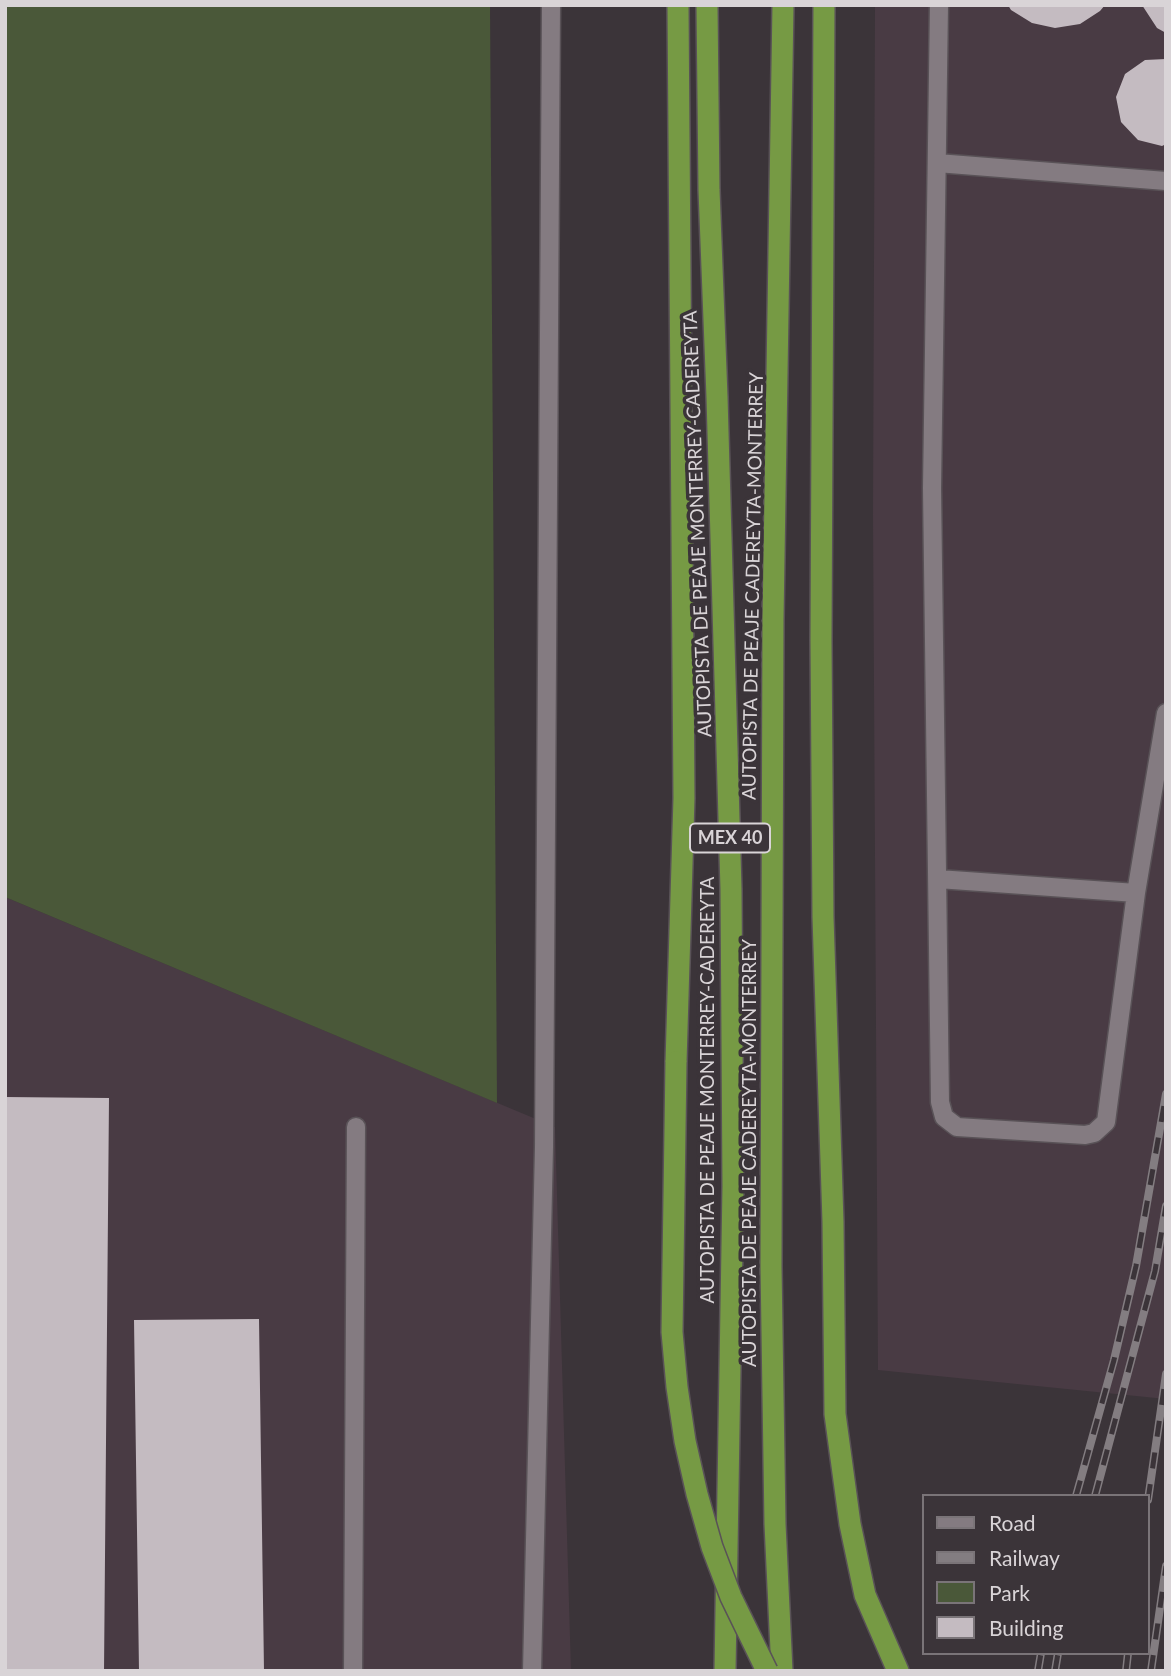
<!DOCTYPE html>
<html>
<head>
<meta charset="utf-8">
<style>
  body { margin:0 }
  #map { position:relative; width:1171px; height:1676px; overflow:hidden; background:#3b3439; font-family:Lato,sans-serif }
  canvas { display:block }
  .frame { position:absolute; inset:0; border:7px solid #d9d4d7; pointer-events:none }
  .legend { position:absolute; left:922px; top:1494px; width:228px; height:161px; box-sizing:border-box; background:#3b3439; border:2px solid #7a7478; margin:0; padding:9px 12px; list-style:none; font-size:21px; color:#d9d4d7 }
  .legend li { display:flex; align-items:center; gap:14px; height:35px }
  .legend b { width:35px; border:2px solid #7a7478 }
</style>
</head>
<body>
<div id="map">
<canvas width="1171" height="1676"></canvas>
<div class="frame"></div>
<ul class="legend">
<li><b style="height:9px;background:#847b81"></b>Road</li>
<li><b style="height:9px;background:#837d81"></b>Railway</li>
<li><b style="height:19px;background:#4a5839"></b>Park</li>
<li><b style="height:19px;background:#c4bbc1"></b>Building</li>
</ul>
</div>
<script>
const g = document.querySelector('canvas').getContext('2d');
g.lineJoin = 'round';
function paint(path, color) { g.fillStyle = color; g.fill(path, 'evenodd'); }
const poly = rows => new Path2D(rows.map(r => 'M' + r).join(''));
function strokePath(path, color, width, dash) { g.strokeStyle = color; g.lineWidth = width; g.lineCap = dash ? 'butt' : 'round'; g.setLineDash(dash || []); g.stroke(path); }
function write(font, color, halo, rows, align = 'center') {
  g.font = font + ' Lato,sans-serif'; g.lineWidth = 7; g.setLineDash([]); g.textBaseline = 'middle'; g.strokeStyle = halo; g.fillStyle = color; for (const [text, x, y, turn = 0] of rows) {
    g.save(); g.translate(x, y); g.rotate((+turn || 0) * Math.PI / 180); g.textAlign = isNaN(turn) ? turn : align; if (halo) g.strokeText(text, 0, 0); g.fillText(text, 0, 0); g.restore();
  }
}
const built = poly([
  [875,5,1166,5,1166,1399,878,1370,873,514],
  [5,897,555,1127,571,1671,5,1671]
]);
const green = poly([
  [5,5,490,5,497,1103,5,897]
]);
const building = poly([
  [1008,5,1105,5,1100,11,1080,24,1055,28,1032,23,1011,10],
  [1142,5,1166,5,1166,33,1157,28],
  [1166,59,1166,144,1162,146,1138,140,1121,122,1116,97,1125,74,1145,60],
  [5,1097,109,1098,104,1671,5,1671],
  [259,1319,264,1671,139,1671,134,1320]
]);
const minor = poly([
  [939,5,932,488,940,1102,944,1117,957,1127,1085,1135,1094,1133,1106,1122,1136,893,1166,713],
  [937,163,1166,181],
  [938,879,1136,893],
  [353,1671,356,1127],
  [532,1671,544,1147,551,5]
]);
const highway = poly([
  [707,5,709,190,717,397,731,889,733,1186,725,1671],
  [824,5,821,640,823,917,833,1222,835,1414,850,1524,865,1595,898,1671],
  [676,1062,684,798,678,5],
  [782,1671,775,1524,771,1266,773,619,783,5]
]);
const rail = poly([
  [1076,1496,1114,1360,1136,1266,1166,1094],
  [1095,1496,1155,1271,1166,1206],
  [1148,1500,1166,1374],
  [1038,1671,1041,1653],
  [1055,1671,1058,1653],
  [1126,1671,1128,1653],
  [1151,1671,1166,1566]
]);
const highwayBridge = poly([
  [676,1062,672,1332,677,1387,685,1441,697,1494,712,1547,731,1597,767,1671]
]);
const shields = [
  [730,838,80]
];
const shieldNames = [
  ["MEX 40",730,838]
];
const streetNames = [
  ["AUTOPISTA DE PEAJE MONTERREY-CADEREYTA",698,524,-92],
  ["AUTOPISTA DE PEAJE CADEREYTA-MONTERREY",753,586,-89],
  ["AUTOPISTA DE PEAJE MONTERREY-CADEREYTA",708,1090,-90],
  ["AUTOPISTA DE PEAJE CADEREYTA-MONTERREY",750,1153,-90]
];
paint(built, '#493b44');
paint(green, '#4a5839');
paint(building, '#c4bbc1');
strokePath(minor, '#595257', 21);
strokePath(highway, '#595257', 24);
strokePath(minor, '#847b81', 18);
strokePath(highway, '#769a44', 21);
strokePath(rail, '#837d81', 8);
strokePath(rail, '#3b3439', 5, [16]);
strokePath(highwayBridge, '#595257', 24, []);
strokePath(highwayBridge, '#769a44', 21);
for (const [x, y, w] of shields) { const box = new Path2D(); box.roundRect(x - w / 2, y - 14.5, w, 29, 5); g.fillStyle = '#3b3439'; g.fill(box); strokePath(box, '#d9d4d7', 2); }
write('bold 18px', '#d9d4d7', null, shieldNames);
write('19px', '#d9d4d7', '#3b3439', streetNames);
</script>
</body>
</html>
